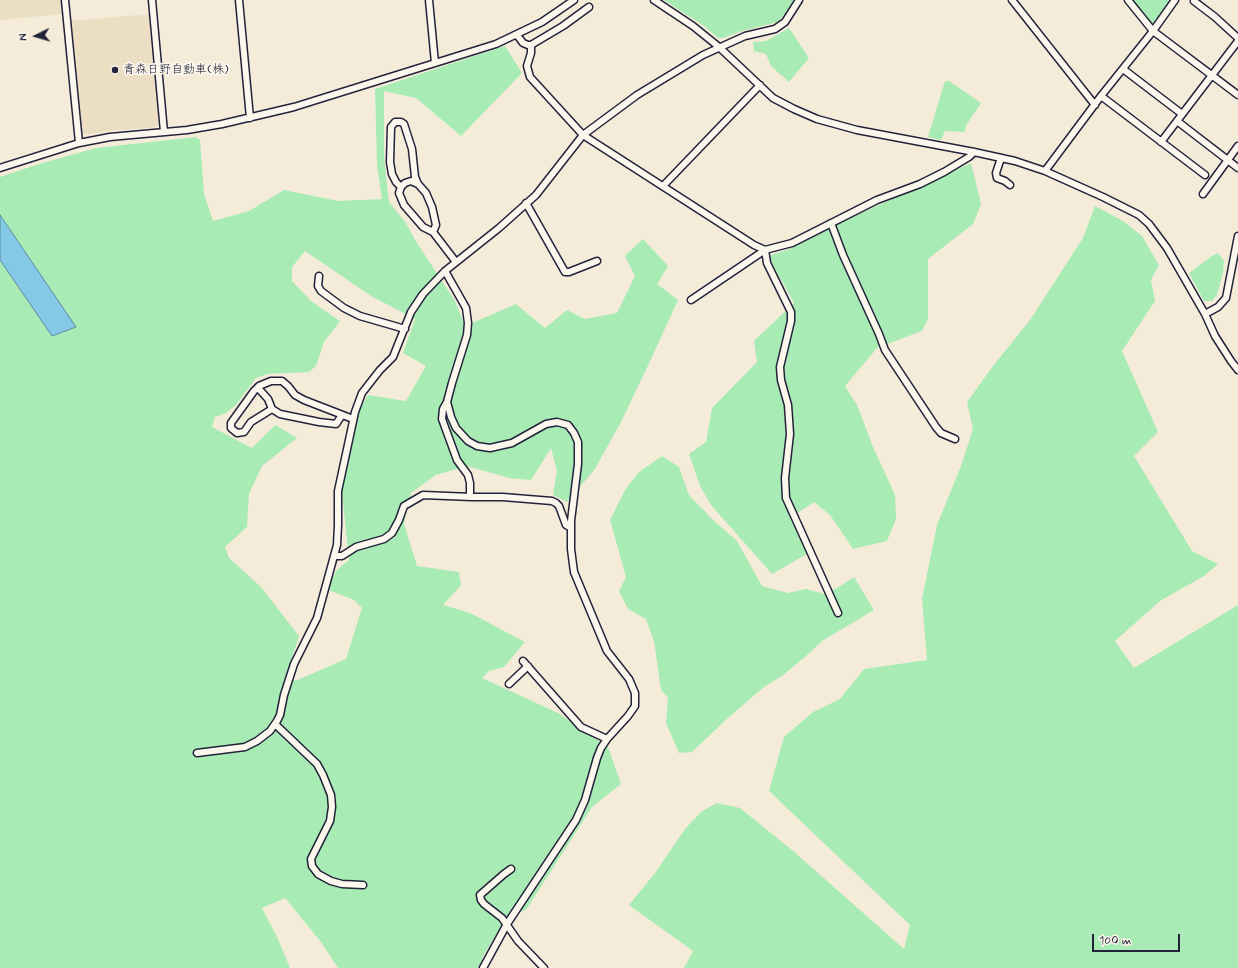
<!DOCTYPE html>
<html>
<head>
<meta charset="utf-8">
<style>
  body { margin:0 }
  #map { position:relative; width:1238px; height:968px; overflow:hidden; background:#f4ecd9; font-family:Mynerve,sans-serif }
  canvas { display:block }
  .north { position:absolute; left:16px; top:16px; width:40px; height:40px; -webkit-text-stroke:3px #fbf7ec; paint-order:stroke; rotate:265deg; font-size:11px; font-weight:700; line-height:16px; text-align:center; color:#22223b }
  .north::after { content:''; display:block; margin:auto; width:14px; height:18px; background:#22223b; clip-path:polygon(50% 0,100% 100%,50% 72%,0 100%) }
  .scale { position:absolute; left:1092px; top:934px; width:88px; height:18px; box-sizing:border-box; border:2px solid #22223b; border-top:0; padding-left:5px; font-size:12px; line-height:14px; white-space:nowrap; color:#22223b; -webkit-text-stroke:3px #fbf7ec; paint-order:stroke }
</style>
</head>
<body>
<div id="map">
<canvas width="1238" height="968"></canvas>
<div class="north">N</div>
<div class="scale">100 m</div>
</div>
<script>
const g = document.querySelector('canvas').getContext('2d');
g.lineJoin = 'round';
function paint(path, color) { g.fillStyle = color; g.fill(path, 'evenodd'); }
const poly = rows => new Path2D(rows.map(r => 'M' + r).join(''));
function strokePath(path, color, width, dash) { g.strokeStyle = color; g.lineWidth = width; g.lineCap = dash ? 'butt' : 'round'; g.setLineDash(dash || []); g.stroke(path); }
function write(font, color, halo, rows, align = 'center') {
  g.font = font + ' Mynerve,"Klee One",sans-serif'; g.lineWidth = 3.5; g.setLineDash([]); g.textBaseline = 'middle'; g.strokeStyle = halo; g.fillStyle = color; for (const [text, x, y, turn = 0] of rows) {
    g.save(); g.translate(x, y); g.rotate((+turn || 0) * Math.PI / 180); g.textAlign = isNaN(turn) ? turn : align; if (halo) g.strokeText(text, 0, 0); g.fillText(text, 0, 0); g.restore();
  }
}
const built = poly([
  [0,0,61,0,63,14,0,20],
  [150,14,159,119,156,127,108,131,87,135,81,132,70,21]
]);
const green = poly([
  [664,0,795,0,778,22,742,31,723,38,718,38,704,26],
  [1133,0,1170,0,1154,23,1150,23],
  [789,28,809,58,789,82,771,66,766,54,754,51,753,42,766,41],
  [505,46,522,73,461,136,416,98,384,91,384,158,389,202,406,223,415,240,455,301,465,326,516,304,545,328,567,310,585,319,617,313,635,276,625,256,643,239,668,266,657,284,678,300,652,357,621,422,595,469,567,502,553,495,557,471,551,448,531,480,509,478,467,466,436,475,411,493,404,524,417,566,459,572,461,585,443,605,470,613,525,642,504,667,489,671,482,678,558,713,608,747,621,784,592,807,526,910,507,916,482,958,488,968,338,968,321,942,285,898,262,908,278,939,290,968,0,968,0,260,52,335,75,326,0,215,0,177,39,164,96,148,196,137,200,140,204,194,213,221,249,211,284,190,338,201,382,199,377,165,375,89],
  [305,251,371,296,415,319,403,353,426,366,406,401,368,395,361,407,350,436,342,492,349,560,337,570,326,589,354,600,362,608,346,659,295,681,287,673,299,636,261,587,229,558,225,547,247,527,249,494,262,466,297,438,275,425,252,448,212,427,215,417,226,413,236,405,256,378,267,374,309,372,316,366,324,342,340,321,311,301,292,281,292,267],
  [945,81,949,81,981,103,967,124,964,132,945,131,941,140,928,137],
  [971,163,981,204,973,224,928,259,928,319,922,331,877,348,845,386,857,405,873,447,895,495,896,519,887,541,853,549,830,515,814,502,790,518,807,554,772,574,711,505,700,486,689,454,706,442,712,408,757,362,754,341,794,303,768,256,787,250,842,222],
  [1095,206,1123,221,1142,236,1159,265,1151,280,1155,301,1122,351,1158,432,1134,456,1192,551,1218,564,1204,576,1160,601,1115,641,1134,668,1238,605,1238,968,684,968,693,951,629,905,655,873,685,829,702,811,717,803,740,808,792,850,904,949,910,925,769,791,784,737,813,712,840,699,864,669,927,660,922,599,937,525,961,466,973,429,967,402,993,366,1030,320,1083,238],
  [1218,253,1224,261,1223,273,1217,295,1212,301,1204,301,1189,273,1212,256],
  [662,456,679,467,689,495,712,519,737,541,762,586,788,593,806,589,824,594,837,588,854,577,874,610,822,641,805,657,782,676,764,687,729,717,692,752,679,753,666,723,668,698,661,690,654,641,646,619,628,609,619,591,626,577,610,520,625,490,639,472]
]);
const water = poly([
  [0,215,76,327,52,336,0,260,0,215]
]);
const minor = poly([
  [65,0,79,143],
  [152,0,164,132],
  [239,0,250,118],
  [429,0,435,63],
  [654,0,693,26,719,47,773,98,794,109,817,119,857,130,974,152,1015,161,1045,171,1103,197,1139,215,1149,224,1167,248,1205,314,1215,336,1231,361,1238,370],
  [1012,0,1095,105],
  [1128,0,1153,31,1238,95],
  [1194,1,1215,17,1238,38],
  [517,35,523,43,528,45,531,45,563,26,589,7],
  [531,45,531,53,527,66,530,77,583,135,754,245,765,250],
  [1123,69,1182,114],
  [1101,96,1205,175],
  [1177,121,1238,168],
  [1161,142,1238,41],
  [1001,158,996,173,997,178,1005,181,1010,185],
  [0,168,79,143,110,137,187,130,222,124,294,107,496,44,542,22,574,0],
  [1045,171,1101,96,1153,31,1175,0],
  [663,186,760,85],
  [401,187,396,182,392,174,390,162,391,127,395,122,401,122,404,124,412,149,415,177,418,184],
  [1203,194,1238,146],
  [526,203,565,272,569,272,597,261],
  [831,223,843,255,879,334,885,350,936,427,941,433,955,439],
  [433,232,436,225,432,207,426,193,418,184,411,181,405,183,401,187,399,193,404,205,423,227,433,232,456,262],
  [765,250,767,263,791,312,791,321,780,367,781,380,788,405,790,434,785,478,786,498,838,613],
  [445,271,466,308,468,323,467,335,452,383,447,402,451,417,456,428,468,441,477,446,490,448,512,443,546,424,557,422,568,425,574,433,578,442,578,464,571,521,571,549,574,572,607,651,629,679,635,693,635,706,628,716,607,739,601,748,597,758,585,800,576,820,507,924,483,968],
  [319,276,318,286,321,291,344,308,360,316,405,329],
  [691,300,765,250,792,243,877,200,920,184,944,172,969,157,974,152],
  [1205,314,1218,307,1226,298,1238,236],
  [258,388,268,399,272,409,280,414,319,422,336,424,342,415],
  [447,402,443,409,442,419,457,460,468,475,470,483,470,497],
  [272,409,251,422,244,432,237,433,231,428,231,423,254,391,259,386,271,381,282,381,288,386,295,395,304,400,353,419],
  [334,556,342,556,356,547,384,539,392,533,399,520,404,506,423,495,472,497,503,497,552,501,556,503,559,506,566,525,571,528],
  [523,661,581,727,607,739],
  [509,684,528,666],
  [275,724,317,764,323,775,331,795,332,807,330,821,311,859,312,866,318,874,331,881,342,884,363,885],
  [197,753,245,747,257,741,270,731,277,721,280,715,284,695,294,664,317,618,334,556,337,545,338,525,338,491,355,412,362,393,380,370,393,357,411,312,423,294,445,271,499,228,536,195,583,135,637,95,703,55,745,36,775,29,785,22,799,0],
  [511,869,504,874,480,895,481,900,484,904,502,918,518,941,544,968]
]);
const markers = [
  [115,70,4,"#22223b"]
];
const poiNames = [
  ["青森日野自動車(株)",123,70]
];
paint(built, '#ecdec3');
paint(green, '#a9ebb4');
paint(water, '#84cae6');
strokePath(water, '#5d87a2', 1);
strokePath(minor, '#22223b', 9);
strokePath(minor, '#fbf7ec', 6);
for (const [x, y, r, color] of markers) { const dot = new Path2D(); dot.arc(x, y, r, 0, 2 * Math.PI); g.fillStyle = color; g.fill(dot); strokePath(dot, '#fbf7ec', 1.5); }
write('12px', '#22223b', '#fbf7ec', poiNames, 'left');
</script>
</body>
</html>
